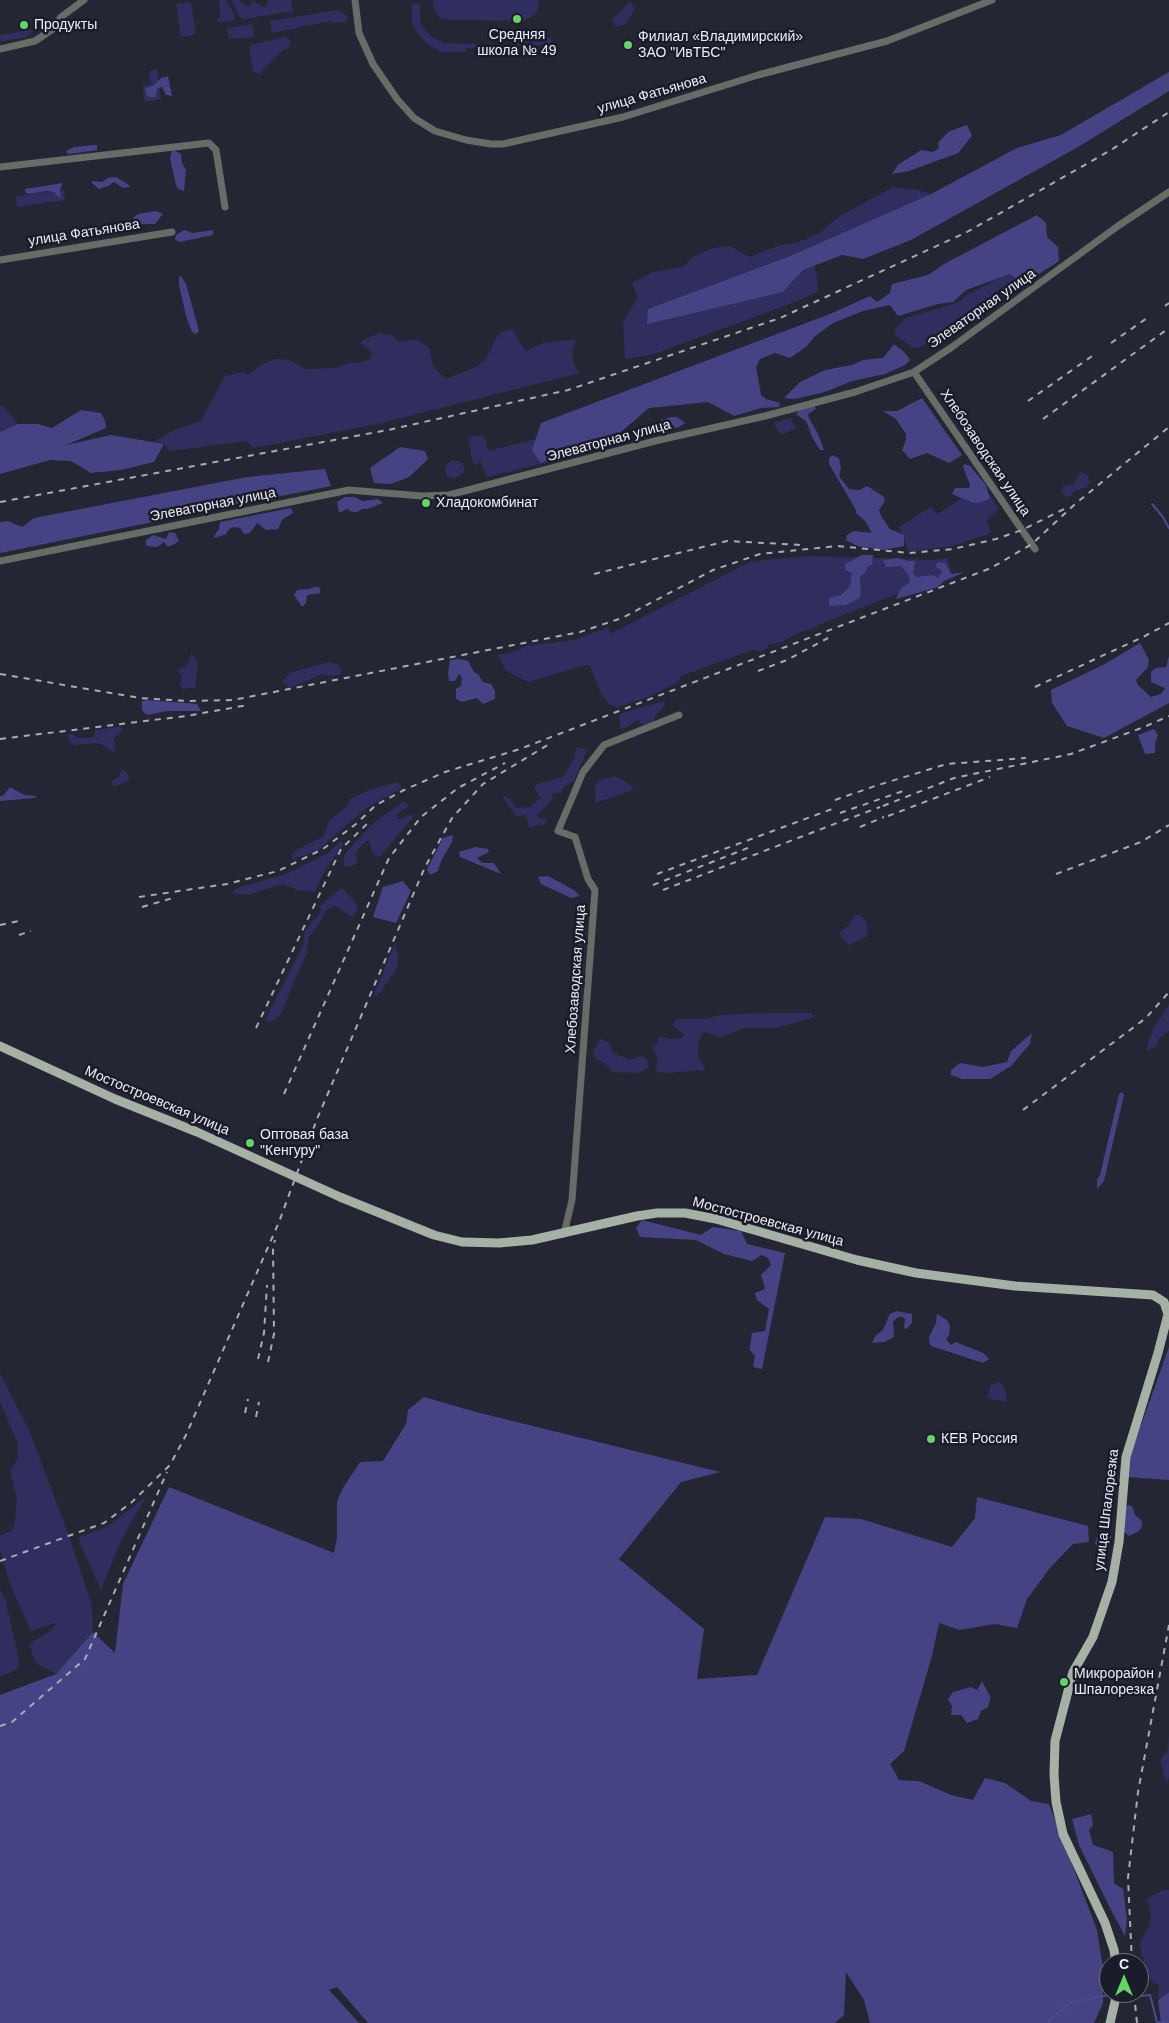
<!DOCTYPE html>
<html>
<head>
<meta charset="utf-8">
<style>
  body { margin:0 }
  #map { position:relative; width:1169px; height:2023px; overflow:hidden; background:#252633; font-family:Arial,sans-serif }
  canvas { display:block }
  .north { position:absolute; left:1099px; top:1953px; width:50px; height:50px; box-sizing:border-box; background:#1b1c29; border:1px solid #6f707b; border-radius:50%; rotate:0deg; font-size:14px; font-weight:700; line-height:20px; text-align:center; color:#ededf7 }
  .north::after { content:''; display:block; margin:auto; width:18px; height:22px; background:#65d467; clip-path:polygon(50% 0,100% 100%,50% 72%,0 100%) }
</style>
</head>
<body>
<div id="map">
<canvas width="1169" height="2023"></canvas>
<div class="north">С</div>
</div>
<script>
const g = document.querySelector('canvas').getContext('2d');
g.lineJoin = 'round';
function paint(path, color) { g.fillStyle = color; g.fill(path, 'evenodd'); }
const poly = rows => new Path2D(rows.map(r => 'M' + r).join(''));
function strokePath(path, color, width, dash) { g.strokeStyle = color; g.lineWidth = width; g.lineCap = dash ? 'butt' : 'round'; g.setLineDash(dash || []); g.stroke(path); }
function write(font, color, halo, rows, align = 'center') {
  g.font = font + ' Arial,sans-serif'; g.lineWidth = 5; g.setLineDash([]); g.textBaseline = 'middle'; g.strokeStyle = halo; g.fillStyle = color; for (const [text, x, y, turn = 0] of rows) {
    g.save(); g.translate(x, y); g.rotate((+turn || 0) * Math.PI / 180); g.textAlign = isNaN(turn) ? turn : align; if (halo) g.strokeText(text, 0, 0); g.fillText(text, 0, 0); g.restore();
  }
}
const green = poly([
  [219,0,226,0,234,14,235,18,232,21,216,22,220,16],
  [231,0,238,0,249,7,252,1,265,7,269,0,291,0,293,11,245,19,240,17],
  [433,0,538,0,539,3,537,12,530,18,520,21,449,20,439,18,433,7],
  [191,2,196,34,181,37,176,4],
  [630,2,635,8,626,24,615,27,612,20],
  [412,4,420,4,420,20,423,28,432,37,444,43,479,44,479,48,466,48,466,52,441,52,427,44,417,32,412,22],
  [339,10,348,17,347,21,334,23,330,21,272,33,270,21],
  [252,24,255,37,229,39,227,28],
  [30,30,32,32,26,37,0,42,0,35],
  [284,37,289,38,291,43,287,50,285,48,259,74,253,71,249,48,250,45],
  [551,37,551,45,514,46,513,38],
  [157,69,161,99,145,102,143,86,151,85,149,71],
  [893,187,919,190,931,194,790,256,648,309,783,292,803,270,814,266,817,276,818,292,787,305,654,354,625,359,623,322,638,298,632,283,653,272,683,267,693,257,713,248,730,246,749,257,778,246,797,243,818,234,840,216],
  [64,190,65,200,17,207,16,196],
  [1015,270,1019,281,1012,290,1000,297,990,299,981,310,951,333,920,347,914,348,896,336,894,330,906,318,959,302,967,295],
  [512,329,526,351,543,343,577,339,572,351,574,365,580,373,382,423,254,448,247,441,170,451,164,444,154,442,174,430,201,421,225,376,243,372,249,375,261,365,275,359,290,360,305,369,337,368,348,363,358,363,370,359,372,352,360,342,378,333,392,335,399,342,416,339,429,348,434,368,446,379,476,367,486,359,499,333],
  [2,405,18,424,0,432,0,406],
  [791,418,796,428,781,435,773,423],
  [570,431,576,455,487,477,480,460,477,465,473,464,468,438,473,436,484,435,488,451],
  [451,460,459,461,464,466,464,472,456,478,447,477,445,467],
  [1080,472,1087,474,1090,483,1085,488,1075,491,1067,498,1061,492,1063,487,1074,483],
  [983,485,999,509,987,520,991,533,956,545,909,552,899,527,931,507,937,514],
  [811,556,935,560,947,558,952,575,924,583,818,625,818,627,800,632,782,642,769,644,767,648,761,652,752,650,681,676,678,682,646,698,617,707,609,704,601,694,590,666,585,665,528,682,505,670,498,655,517,651,526,646,575,640,607,628,612,633,752,561,755,563,762,560],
  [191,653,198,663,195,688,182,689,180,684,182,676,177,670,187,666],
  [329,662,338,665,342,671,339,675,331,676,322,674,289,688,282,682,290,673],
  [664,701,666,705,659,711,650,725,641,724,638,720,623,729,620,728,619,714],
  [121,726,122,731,114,738,116,750,113,752,99,743,74,745,71,743,67,734,73,734,76,738,89,738,93,737,96,730],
  [577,747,587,750,574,781,564,787,561,793,553,793,550,802,537,815,539,818,547,819,545,824,529,827,526,815,516,816,503,798,503,795,510,799,516,808,530,807,541,798,534,788,537,784,563,777,574,760],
  [122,768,129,776,129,781,115,786,111,785,113,780,119,777],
  [615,776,631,785,633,790,595,803,595,788,598,781],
  [398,782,402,788,365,809,316,852,292,859,292,855,298,849,324,836,329,821,348,805,350,799,372,789],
  [403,802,408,804,407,807,397,814,397,819,400,819,412,814,413,817,379,858,372,852,369,841,366,841,355,853,358,863,349,867,344,866,344,855,371,825],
  [341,841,343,844,322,876,315,892,298,890,282,884,248,895,233,893,235,889,289,873,327,854],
  [342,887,358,906,355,914,352,917,335,906,326,910,321,920,308,939,307,952,280,1015,274,1020,268,1022,265,1020,303,945,304,934,309,925,321,912,320,906],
  [855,915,861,915,867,923,867,936,849,945,840,935,840,932,849,925],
  [584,925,586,932,581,1008,575,1009,568,1006,567,1004,579,998,578,987,580,977,576,965,575,945,578,937,579,928],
  [397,943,395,949,398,954,397,968,380,993,375,997,375,992,395,944],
  [1169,1004,1169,1031,1159,1039,1157,1046,1147,1051,1147,1045,1154,1028],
  [765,1013,811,1013,814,1017,777,1028,745,1028,721,1037,704,1032,700,1038,698,1047,699,1059,705,1068,704,1070,669,1073,658,1072,655,1067,658,1059,652,1047,658,1043,659,1036,669,1039,681,1038,684,1035,673,1025,676,1019,707,1019,719,1015],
  [600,1039,610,1043,612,1052,627,1059,634,1059,640,1056,646,1058,649,1067,640,1073,613,1072,603,1062,595,1058,593,1052],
  [0,1373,29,1430,69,1536,92,1606,93,1632,56,1674,36,1663,29,1644,50,1631,58,1622,31,1631,10,1584,0,1550,0,1536,13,1530,15,1520,17,1500,10,1470,18,1458,17,1441,0,1402],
  [999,1382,1003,1385,1007,1398,1005,1402,987,1398,991,1385],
  [146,1497,121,1540,101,1590,78,1538,108,1526],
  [0,1589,5,1599,19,1660,18,1669,0,1677],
  [1169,1733,1169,1777,1166,1783,1160,1760,1168,1750],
  [1163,1890,1169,1890,1169,1992,1158,2000,1159,1986,1149,1979,1139,1944,1148,1928,1151,1916,1147,1899]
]);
const forest = poly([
  [1169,72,1169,91,1078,147,911,240,863,259,842,255,803,270,783,292,647,324,648,309,790,256,931,194,1017,148,1061,135],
  [168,76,172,96,166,95,162,87,157,89,156,96,152,98,147,95,145,89,154,85,161,78],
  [967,125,972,136,958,153,909,171,892,174,898,165,921,150,933,152,939,148,938,143,948,132],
  [93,145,97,145,97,150,70,154,68,154,66,151,74,147],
  [174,150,181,154,182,163,186,170,184,191,178,189,176,185,170,158,172,151],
  [116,177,129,185,130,187,123,188,114,182,108,186,99,189,92,183,92,181,102,182,108,178],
  [63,183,60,190,61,199,54,192,47,191,29,194,25,192,25,189],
  [156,211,163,214,155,224,133,224,133,218,138,214],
  [1037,215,1046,223,1047,237,1058,247,1059,261,1039,274,1019,281,1010,274,966,290,953,302,938,304,898,316,890,305,863,311,833,323,814,337,807,346,790,358,775,353,760,359,756,367,761,395,766,399,780,403,779,407,761,408,734,416,708,402,649,408,608,443,588,445,541,463,532,450,541,423,830,314,870,296,877,302,890,293,892,284,928,275,944,264],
  [184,230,193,233,213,230,213,235,179,242,175,239,176,235],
  [181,276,186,284,199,331,196,334,192,332,186,316,179,285,179,277],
  [894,344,904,352,910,360,905,365,885,374,852,381,825,392,795,399,784,398,800,382,825,370,852,365,863,360,883,358],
  [922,398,962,455,949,463,927,453,910,459,902,450,906,440,906,434,896,419,883,411,897,411],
  [813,404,816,409,808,414,809,418,818,434,824,450,820,450,812,437,806,421,796,414,800,408],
  [81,410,101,413,105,421,106,428,66,445,111,435,164,444,154,462,121,470,91,473,71,461,50,460,0,474,0,432,18,424,38,424,52,428],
  [672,417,677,417,685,423,679,427,664,430,658,427,661,420],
  [400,447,425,451,428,459,409,477,391,484,374,483,370,468],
  [832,455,839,458,841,468,839,476,849,489,859,490,867,486,883,496,885,501,879,510,881,516,890,529,904,535,904,546,883,550,858,546,846,540,847,535,854,531,872,533,865,521,856,513,856,510,829,464,829,458],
  [964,464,970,466,986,485,990,499,977,503,971,502,952,494,955,488,969,488,970,485,963,467],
  [325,469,331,486,0,553,0,522,8,521,22,527,34,518,247,477],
  [345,497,354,497,363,501,378,499,383,503,367,509,362,509,357,512,352,512,347,509,339,513,337,502],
  [291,508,293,513,282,520,278,529,266,530,257,523,250,533,244,534,240,528,234,527,229,529,226,534,215,538,214,536,219,529,220,522],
  [169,532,175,533,179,541,171,546,167,546,164,542,157,547,146,546,146,540,153,535,166,539],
  [862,555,873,555,872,565,868,566,866,572,860,577,861,593,859,598,846,605,829,606,829,598,841,595,850,586,852,573,845,570,845,564],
  [897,558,908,561,915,561,913,573,916,577,933,575,938,578,942,571,936,567,937,562,945,563,951,574,965,572,944,581,938,587,896,599,901,588,910,582,909,576,901,566,886,567,883,560],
  [314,587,319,587,321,593,307,595,306,603,302,607,294,595,297,590,309,589],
  [1140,643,1149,660,1148,667,1136,680,1138,685,1151,697,1161,694,1165,688,1151,682,1151,672,1156,668,1166,667,1169,656,1169,703,1104,738,1067,726,1052,703,1051,690,1103,665],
  [460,659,468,661,474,672,478,674,483,682,491,684,495,691,495,699,483,704,477,698,462,702,456,699,456,689,461,686,462,677,459,674,455,681,449,681,448,673,450,660],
  [147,700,197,704,201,711,167,711,148,715,144,713,142,709,142,701],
  [1154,729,1158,735,1155,744,1155,753,1145,754,1138,735],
  [10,787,24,795,37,796,35,798,0,801,0,796,3,796],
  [453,835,452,842,441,861,438,871,430,875,427,869,443,838],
  [475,847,488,849,489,852,477,858,482,863,494,863,501,874,460,857,459,852],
  [548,876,574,890,580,896,571,898,541,884,538,877],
  [403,881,411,891,396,923,373,917,383,887],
  [1032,1033,1030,1044,1011,1066,990,1079,962,1079,951,1075,951,1070,960,1063,983,1067,1007,1062,1011,1051],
  [1122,1092,1124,1095,1104,1181,1097,1189,1097,1180,1100,1175,1119,1094],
  [642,1220,701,1235,713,1227,741,1231,747,1244,785,1253,762,1369,753,1367,755,1356,750,1350,750,1346,752,1333,765,1331,769,1309,757,1300,755,1293,765,1289,761,1275,771,1265,768,1258,762,1255,752,1261,724,1254,696,1240,640,1237,636,1228],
  [896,1311,912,1314,912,1323,907,1329,904,1328,905,1319,903,1317,898,1317,893,1322,894,1337,884,1342,872,1343,875,1336,883,1330,890,1314],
  [937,1314,947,1320,950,1326,949,1335,946,1339,951,1345,956,1342,983,1353,989,1359,983,1363,931,1346,929,1342,929,1337,936,1323],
  [1169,1347,1169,1480,1126,1477,1131,1453],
  [424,1397,476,1412,720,1472,681,1482,619,1559,704,1629,697,1679,757,1675,825,1517,861,1519,952,1547,975,1518,977,1497,1088,1526,1089,1542,1073,1544,1050,1568,1027,1599,1017,1628,995,1624,959,1630,939,1623,932,1656,904,1751,890,1764,899,1780,919,1781,951,1795,973,1800,985,1778,1005,1783,1031,1801,1049,1804,1097,1930,1103,1968,1103,2003,1094,2023,870,2023,864,2000,846,1972,844,2015,835,2023,368,2023,337,1987,329,1990,359,2023,0,2023,0,1695,56,1674,93,1632,115,1653,123,1584,169,1487,334,1553,337,1538,337,1501,343,1488,360,1462,383,1461,406,1424,408,1410],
  [1128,1505,1132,1506,1135,1515,1142,1521,1142,1526,1139,1531,1129,1536,1124,1532,1125,1508],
  [982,1681,990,1696,990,1700,988,1707,981,1711,978,1719,967,1723,961,1715,951,1715,952,1706,948,1699,953,1692,971,1687,977,1690],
  [1091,1814,1093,1825,1089,1830,1093,1845,1113,1852,1114,1883,1123,1889,1127,1919,1125,1936,1112,1912,1079,1845,1072,1819],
  [1169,1992,1169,2023,1161,2023,1158,2000]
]);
const water = poly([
  [1099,1533,1106,1533,1111,1537,1110,1542,1105,1551,1098,1550,1095,1543]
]);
const stream = poly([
  [1152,504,1163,517,1169,528],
  [1141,1996,1150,1995,1157,2022,1169,2023],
  [1126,1998,1131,1998],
  [1046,2023,1070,2003,1108,1995]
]);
const minor = poly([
  [355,0,359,33,373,64,397,99,414,118,435,131,466,140,491,144,503,144,623,117,758,75,887,41,992,0],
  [0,49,35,41,53,29,61,17,84,0],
  [0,167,209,143,216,150,225,207],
  [0,260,172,232],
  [914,372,1035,549],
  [0,561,349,490,422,496,449,495,655,441,765,416,855,392,914,372,952,347,1118,226,1169,192],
  [564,1234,572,1200,595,890,588,879,575,837,558,831,583,772,604,745,679,715]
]);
const major = poly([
  [0,1046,115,1099,197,1132,340,1197,434,1235,462,1242,499,1243,532,1240,637,1216,657,1213,685,1213,716,1219,857,1260,916,1273,1015,1286,1153,1295,1164,1302,1168,1314,1158,1353,1126,1457,1119,1542,1112,1582,1093,1637,1073,1672,1055,1741,1054,1775,1056,1802,1063,1834,1105,1923,1114,1950,1116,1963],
  [1110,2023,1117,1993]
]);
const rail = poly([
  [1165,306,1169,303],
  [1111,343,1150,316],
  [1028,401,1095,354],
  [1043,419,1169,328],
  [0,502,388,430,568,390,780,318,967,232,1111,150,1169,112],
  [594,574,727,541,802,545],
  [758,671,787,660,828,638],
  [0,674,140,698,186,701,233,700,580,632,622,618,713,570,760,554,837,546,910,553,953,549,996,539,1022,530,1064,509],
  [1035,687,1145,636,1169,623],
  [0,739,186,716,248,705],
  [835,800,875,786,947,764,1026,758],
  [883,806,954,778,1071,754,1144,727,1169,716],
  [840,813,903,791],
  [888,816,990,777],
  [843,821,880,807],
  [860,827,884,817],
  [657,874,832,809],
  [1056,874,1141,842,1169,825],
  [653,885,753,846],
  [663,890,837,823],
  [139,897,227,884,278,871,323,849,356,824,376,805,404,790,445,772,520,749,991,568,1032,544,1074,505,1169,427],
  [142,907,173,898],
  [0,925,23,920],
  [19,935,31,931],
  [256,1028,341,849,369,822],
  [284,1094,389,858,421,817,458,788,505,763],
  [1023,1110,1146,1018,1169,992],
  [258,1359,264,1333,267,1285],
  [268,1362,274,1334,273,1247,275,1240],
  [245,1413,248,1399],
  [256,1417,259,1402],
  [0,1561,104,1523,132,1502,170,1465,186,1435,279,1222,317,1119,425,867,452,818,483,784,551,743],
  [0,1726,12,1722,85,1659,167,1472],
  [1132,1963,1128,1878,1138,1792,1169,1625],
  [1134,1993,1137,2023]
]);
const markers = [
  [517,19,5,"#65d467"],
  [24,25,5,"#65d467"],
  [628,45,5,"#65d467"],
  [426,503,5,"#65d467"],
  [250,1143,5,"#65d467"],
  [931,1439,5,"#65d467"],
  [1064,1682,5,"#65d467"]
];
const poiNames = [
  ["Продукты",34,25],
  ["Средняя",517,35,"center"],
  ["школа № 49",517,51,"center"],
  ["Филиал «Владимирский»",638,37],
  ["ЗАО \"ИвТБС\"",638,53],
  ["Хладокомбинат",436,503],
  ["Оптовая база",260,1135],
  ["\"Кенгуру\"",260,1151],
  ["КЕВ Россия",941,1439],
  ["Микрорайон",1074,1674],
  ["Шпалорезка",1074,1690]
];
const streetNames = [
  ["улица Фатьянова",652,94,-16],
  ["улица Фатьянова",84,233,-9],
  ["Элеваторная улица",982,309,-35],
  ["Элеваторная улица",609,441,-15],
  ["Хлебозаводская улица",985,453,56],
  ["Элеваторная улица",213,505,-11],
  ["Хлебозаводская улица",576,979,-86],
  ["Мостостроевская улица",157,1101,23],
  ["Мостостроевская улица",768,1222,15],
  ["улица Шпалорезка",1107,1510,-83]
];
paint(green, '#302e5e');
paint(forest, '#454383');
paint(water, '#4b4a8b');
strokePath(stream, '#4b4a8b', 2);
strokePath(minor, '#666c66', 7);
strokePath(major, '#a5b1a4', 9);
strokePath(rail, '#aaabb6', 2, [6, 6]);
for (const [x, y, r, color] of markers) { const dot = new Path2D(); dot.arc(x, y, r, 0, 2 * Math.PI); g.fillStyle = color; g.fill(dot); strokePath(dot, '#1b1c29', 2); }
write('14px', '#ededf7', '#1b1c29', poiNames, 'left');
write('14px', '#ededf7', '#1b1c29', streetNames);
</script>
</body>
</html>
